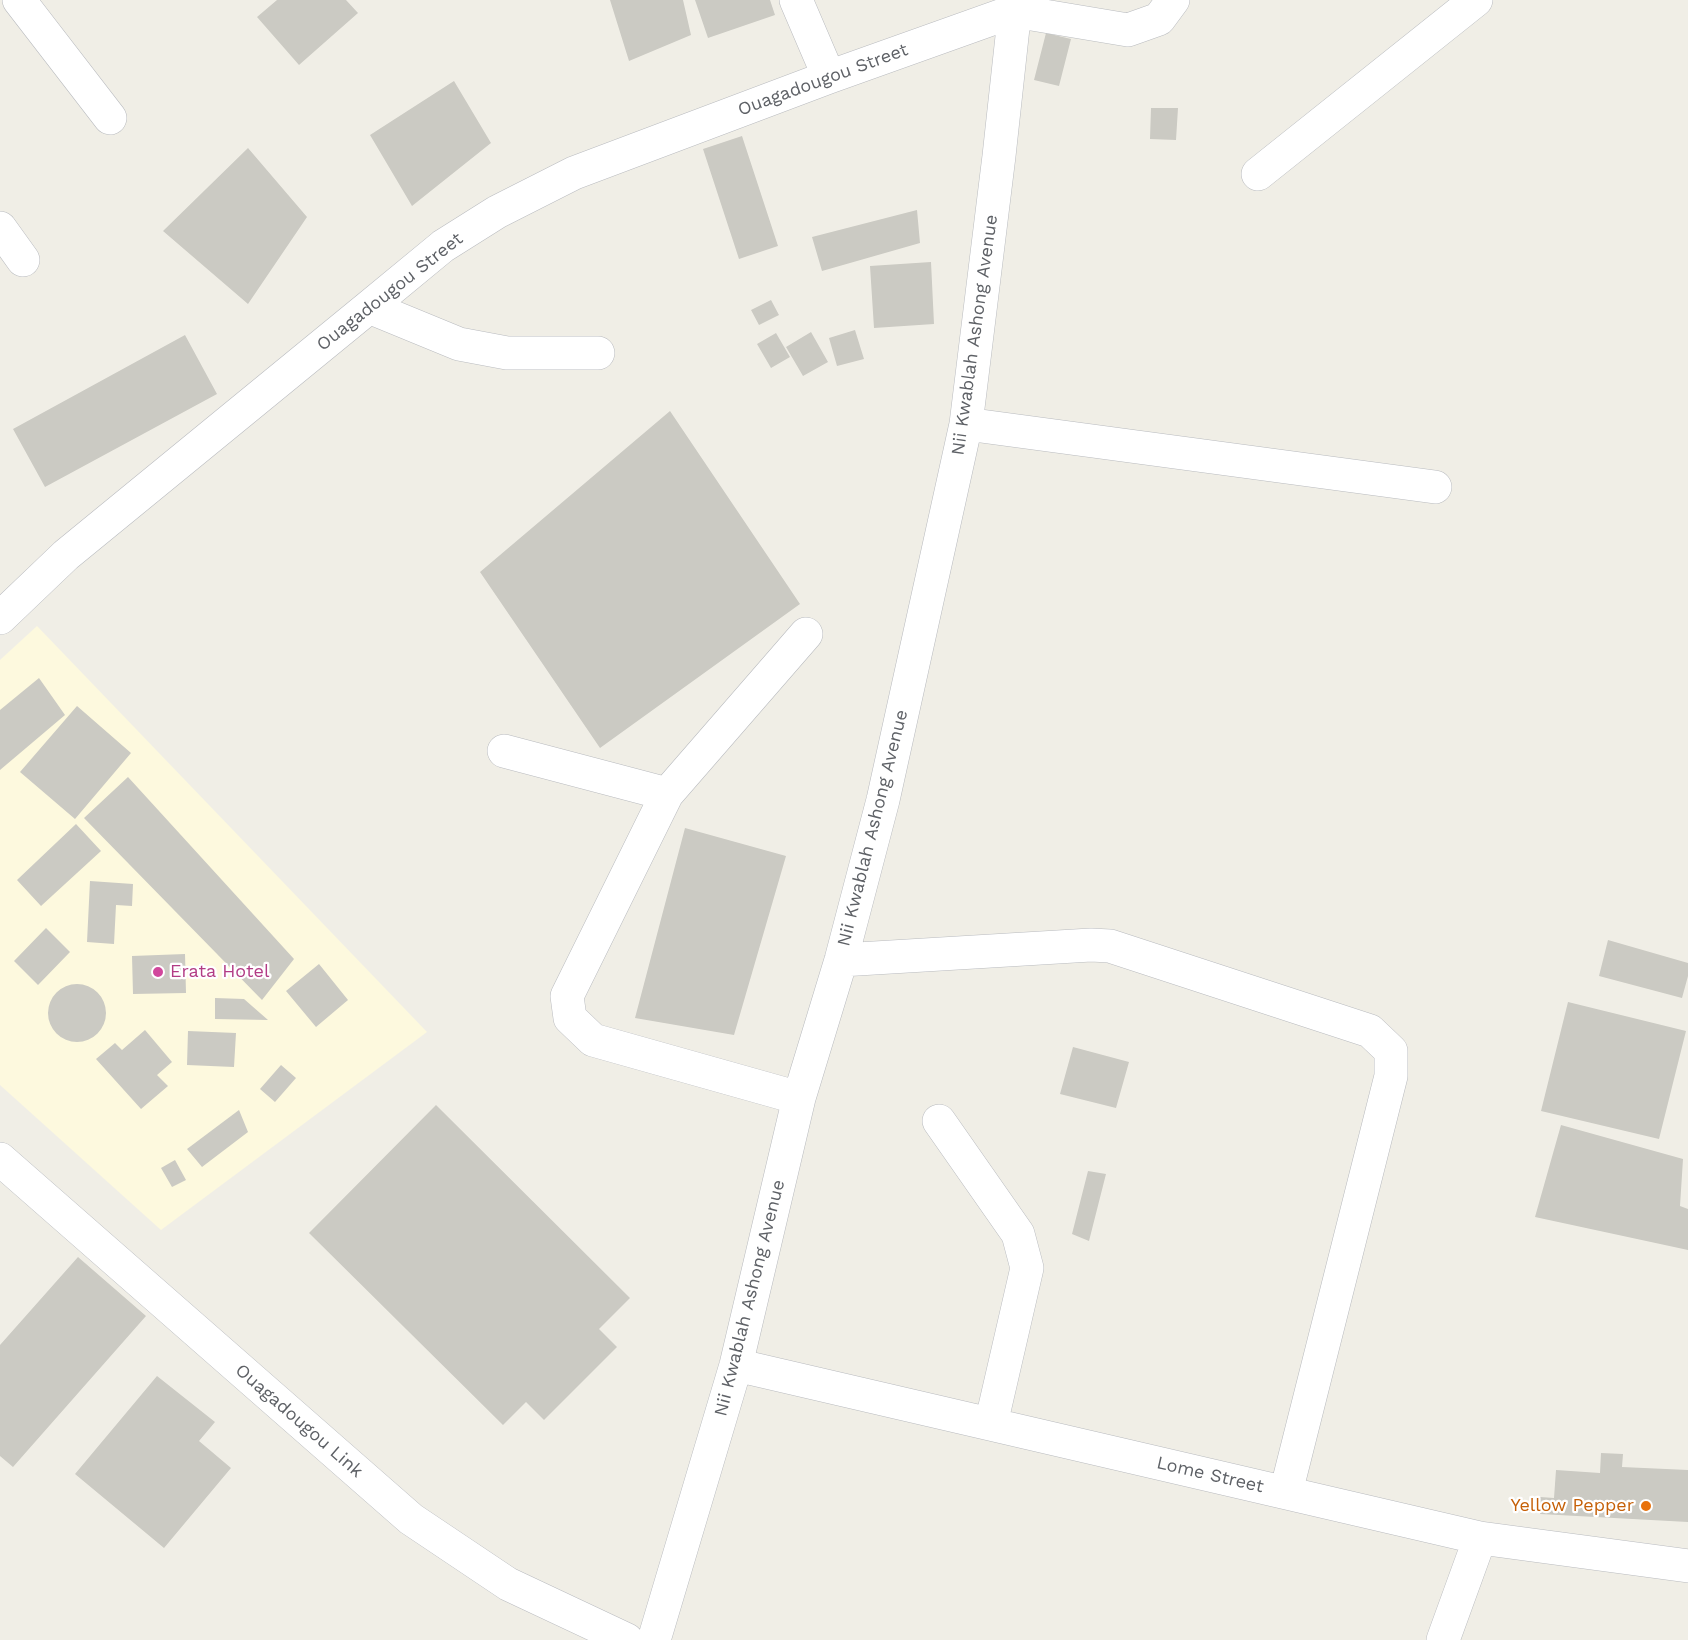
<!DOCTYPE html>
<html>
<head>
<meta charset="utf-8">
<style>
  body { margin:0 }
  canvas { display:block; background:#f0eee6 }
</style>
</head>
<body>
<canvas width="1688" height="1640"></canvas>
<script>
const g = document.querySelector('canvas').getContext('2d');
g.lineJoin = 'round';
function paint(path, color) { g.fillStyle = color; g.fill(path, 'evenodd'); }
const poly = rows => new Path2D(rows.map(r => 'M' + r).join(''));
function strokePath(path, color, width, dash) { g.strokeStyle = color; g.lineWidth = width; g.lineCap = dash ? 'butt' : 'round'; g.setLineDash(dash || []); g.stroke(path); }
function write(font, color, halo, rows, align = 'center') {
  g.font = font + ' "Work Sans",sans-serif'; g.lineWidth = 4.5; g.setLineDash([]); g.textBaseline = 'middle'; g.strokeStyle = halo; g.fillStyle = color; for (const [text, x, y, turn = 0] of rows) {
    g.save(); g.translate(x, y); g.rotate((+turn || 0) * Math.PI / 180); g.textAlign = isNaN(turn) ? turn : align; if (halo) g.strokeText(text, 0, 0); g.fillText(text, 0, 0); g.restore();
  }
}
const commercial = poly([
  [37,626,427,1032,161,1230,0,1085,0,660]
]);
const building = poly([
  [277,0,346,0,358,13,299,65,257,17],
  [610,0,683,0,691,35,629,61],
  [695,0,770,0,775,15,708,38],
  [1046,33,1071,39,1059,86,1034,80],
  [454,81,491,143,412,206,370,135],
  [1151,108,1178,108,1176,140,1150,139],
  [742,136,778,246,739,259,703,149],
  [248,148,307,217,248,304,163,231],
  [917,210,920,243,822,271,812,237],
  [931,262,934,324,874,328,870,266],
  [771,300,779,315,759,325,751,310],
  [855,330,864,359,837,366,829,338],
  [811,332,828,362,803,376,786,347],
  [776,333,790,357,771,368,757,344],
  [185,335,217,394,45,487,13,429],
  [670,411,800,604,600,748,480,572],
  [39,678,65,715,0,770,0,710],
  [77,706,131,753,75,819,20,772],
  [128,777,294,959,262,1000,84,818],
  [76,824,101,851,41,906,17,880],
  [685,828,786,856,734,1035,635,1018],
  [90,881,133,884,132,906,116,905,114,944,87,942],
  [46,928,70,952,38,985,14,961],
  [1608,940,1688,963,1688,976,1682,998,1599,976],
  [185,954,186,993,133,994,132,956],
  [319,964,348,1000,316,1027,286,991],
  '48 1013a29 29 0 1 1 58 0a29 29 0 1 1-58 0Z',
  [215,998,244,999,268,1020,215,1019],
  [1568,1002,1686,1031,1659,1139,1541,1111],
  [145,1030,172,1062,157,1075,168,1086,141,1109,96,1059,115,1043,122,1050],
  [188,1031,236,1033,234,1067,187,1065],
  [1073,1047,1129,1062,1116,1108,1060,1094],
  [281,1065,296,1078,275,1102,260,1089],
  [436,1105,630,1298,599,1329,617,1347,544,1420,526,1402,503,1425,309,1233],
  [239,1110,248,1132,202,1167,187,1149],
  [1561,1125,1683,1159,1680,1206,1688,1209,1688,1250,1535,1217],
  [175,1160,186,1180,172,1187,161,1168],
  [1088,1171,1106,1174,1089,1241,1072,1234],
  [78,1257,146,1316,13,1467,0,1456,0,1345],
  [157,1376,215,1422,199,1441,231,1468,164,1548,75,1474],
  [1601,1453,1623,1454,1622,1467,1688,1470,1688,1522,1540,1514,1540,1497,1554,1498,1556,1470,1600,1473]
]);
const minor = poly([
  [19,0,110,118],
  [796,0,829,77],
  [1258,174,1476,0],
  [0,228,23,260],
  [369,307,459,344,507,353,598,353],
  [966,424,1435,487],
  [0,618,66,555,369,307,443,246,497,212,574,173,829,77,1014,11,1128,30,1159,19,1173,0],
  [504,751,667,794],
  [841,960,1091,945,1110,946,1370,1031,1391,1051,1391,1076,1286,1492],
  [799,1098,593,1040,570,1018,567,996,667,794,806,634],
  [939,1121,1018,1234,1027,1268,991,1424],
  [0,1159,411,1519,508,1584,627,1640],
  [736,1365,1480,1538,1688,1566],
  [654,1640,736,1365,799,1098,841,960,883,800,966,424,999,156,1016,0],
  [1443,1640,1480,1538]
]);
const markers = [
  [158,972,6,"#d1479c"],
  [1646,1506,6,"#e8710a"]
];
const streetNames = [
  ["Ouagadougou Street",823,80,-20],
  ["Ouagadougou Street",390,292,-38],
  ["Nii Kwablah Ashong Avenue",975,335,-82],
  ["Nii Kwablah Ashong Avenue",873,828,-76],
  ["Nii Kwablah Ashong Avenue",750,1298,-76],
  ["Ouagadougou Link",299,1421,41],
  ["Lome Street",1210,1475,13]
];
const hotelNames = [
  ["Erata Hotel",170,972]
];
const foodNames = [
  ["Yellow Pepper",1634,1506]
];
paint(commercial, '#fdf9de');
paint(building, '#cbcac3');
strokePath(minor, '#b9bbbf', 34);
strokePath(minor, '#fff', 33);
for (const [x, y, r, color] of markers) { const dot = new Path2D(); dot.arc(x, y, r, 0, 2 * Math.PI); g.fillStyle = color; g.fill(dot); strokePath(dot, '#fff', 2); }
write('18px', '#5e6166', '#fff', streetNames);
write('18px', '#b23c85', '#fff', hotelNames, 'left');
write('18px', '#c56008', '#fff', foodNames, 'right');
</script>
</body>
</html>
